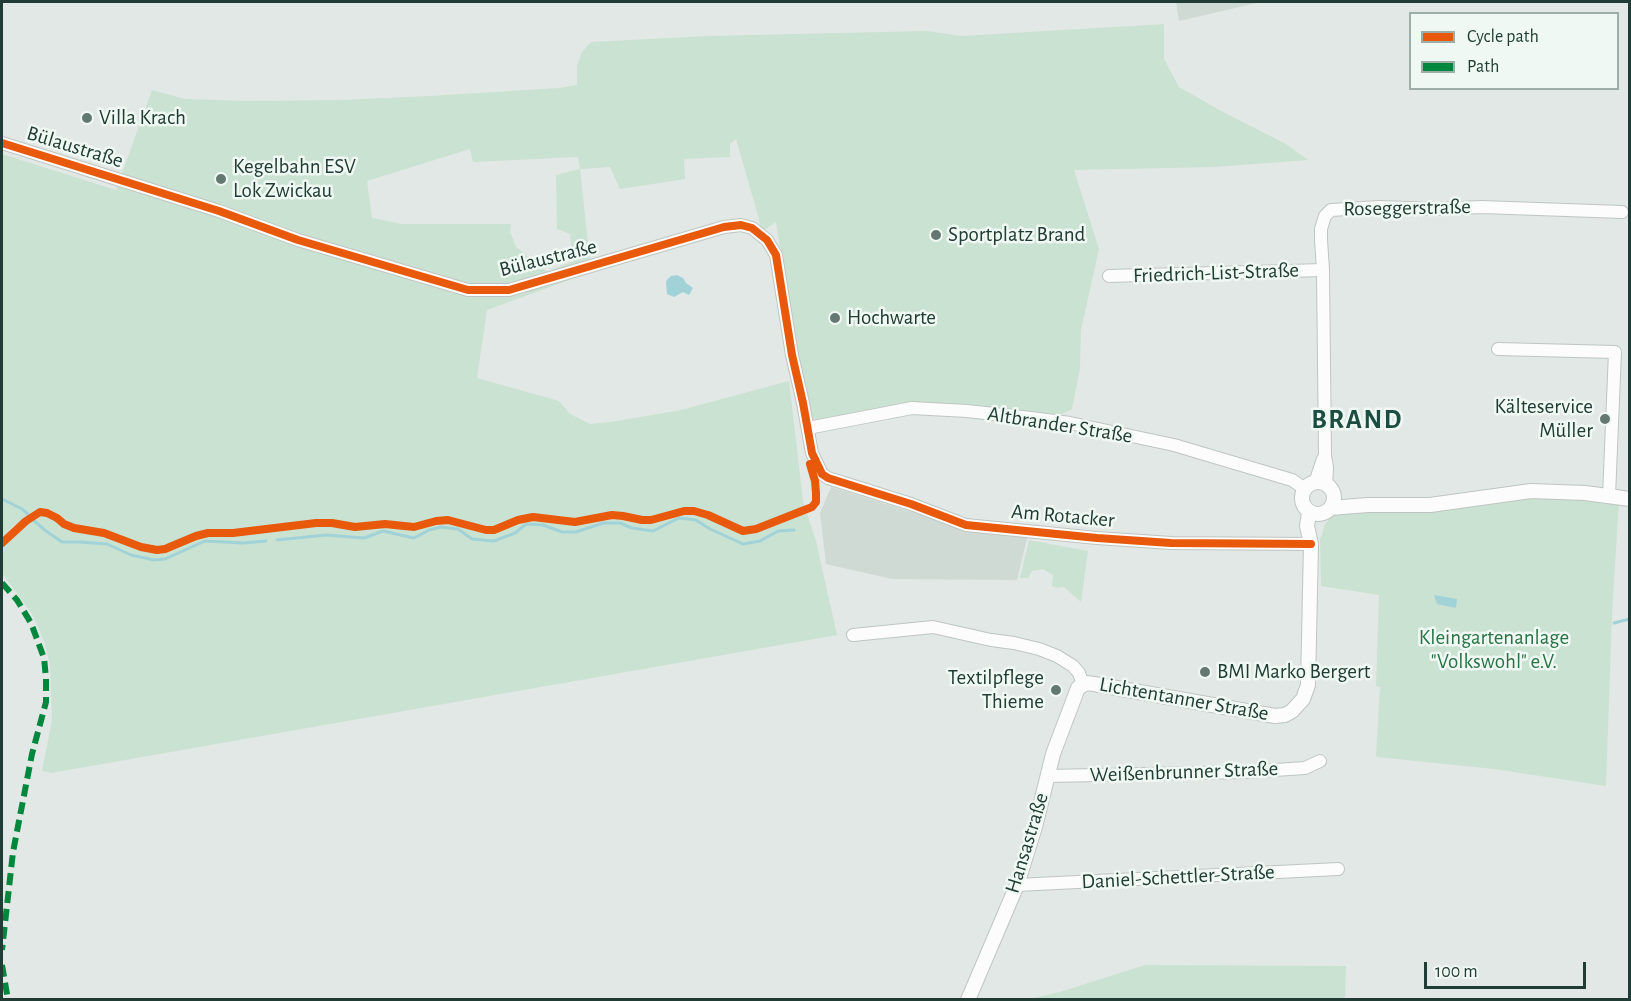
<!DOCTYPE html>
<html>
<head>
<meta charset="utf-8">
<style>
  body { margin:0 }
  #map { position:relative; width:1631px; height:1001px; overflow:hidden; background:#e2e8e5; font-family:"Alegreya Sans",sans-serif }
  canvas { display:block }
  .frame { position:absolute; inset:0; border:3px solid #203c34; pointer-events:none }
  .legend { position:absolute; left:1409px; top:12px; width:210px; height:78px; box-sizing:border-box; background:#f0f8f4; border:2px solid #9dada7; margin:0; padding:8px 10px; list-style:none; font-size:18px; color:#203c34 }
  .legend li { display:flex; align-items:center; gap:12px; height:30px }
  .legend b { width:30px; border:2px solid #9dada7 }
  .scale { position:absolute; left:1424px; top:962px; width:162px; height:27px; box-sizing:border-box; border:3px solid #203c34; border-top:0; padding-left:8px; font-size:18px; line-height:21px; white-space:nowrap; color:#203c34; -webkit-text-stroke:4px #f0f8f4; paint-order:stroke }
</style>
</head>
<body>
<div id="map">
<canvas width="1631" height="1001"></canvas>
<div class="frame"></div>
<ul class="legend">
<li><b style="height:8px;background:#e8590c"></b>Cycle path</li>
<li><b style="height:8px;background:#00873e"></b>Path</li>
</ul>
<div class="scale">100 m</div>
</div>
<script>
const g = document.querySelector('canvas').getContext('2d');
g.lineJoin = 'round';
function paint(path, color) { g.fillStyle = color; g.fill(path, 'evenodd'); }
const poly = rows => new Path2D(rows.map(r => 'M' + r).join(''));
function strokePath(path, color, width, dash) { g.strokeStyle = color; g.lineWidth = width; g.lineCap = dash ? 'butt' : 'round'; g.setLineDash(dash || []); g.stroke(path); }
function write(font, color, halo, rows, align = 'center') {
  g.font = font + ' "Alegreya Sans",sans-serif'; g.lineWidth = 5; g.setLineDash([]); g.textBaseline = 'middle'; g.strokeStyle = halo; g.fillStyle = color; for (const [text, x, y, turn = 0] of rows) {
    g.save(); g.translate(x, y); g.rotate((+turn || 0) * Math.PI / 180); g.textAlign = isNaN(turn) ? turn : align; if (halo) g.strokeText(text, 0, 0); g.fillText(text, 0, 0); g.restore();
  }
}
const built = poly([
  [1176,2,1261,2,1179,21],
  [831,487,960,527,1028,534,1017,580,892,579,826,564,820,513]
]);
const green = poly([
  [1164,24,1164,59,1179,87,1223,112,1286,144,1308,160,1214,167,1074,170,1099,249,1081,330,1080,368,1072,409,1060,415,903,405,812,421,793,332,776,222,763,231,760,226,759,219,736,139,730,144,730,157,684,159,685,179,620,189,610,167,580,169,591,272,487,310,477,378,559,401,570,414,590,424,611,422,681,410,789,381,803,501,816,541,837,635,51,773,42,771,52,720,50,665,44,641,32,614,2,573,2,548,26,526,24,519,14,525,2,537,2,154,116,190,152,90,185,99,247,101,340,100,430,96,559,88,577,85,577,66,582,52,591,42,709,36,927,31,961,36],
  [470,149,473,162,578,157,580,169,556,175,557,229,570,234,573,261,547,272,516,247,510,231,511,224,402,224,372,218,367,181],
  [1531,493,1619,501,1612,614,1606,786,1494,769,1377,757,1376,755,1380,687,1376,686,1379,595,1321,586,1320,539,1322,535,1324,526,1334,513],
  [1029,540,1088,551,1081,602,1064,587,1057,588,1052,586,1053,575,1043,569,1032,571,1028,578,1020,578],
  [1145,965,1346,966,1345,999,1029,999,1060,992]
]);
const water = poly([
  [677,275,683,278,686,283,693,288,689,295,683,292,674,297,667,294,666,282,667,280,671,276],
  [1434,595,1457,599,1456,608,1437,604]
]);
const stream = poly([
  [2,499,22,509,30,516],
  [32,519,46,531,62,542,80,542,107,544,131,555,154,560,165,559,205,541,243,543,266,541],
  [277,540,326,535,364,538,383,531,414,538,429,530,441,527,458,529,472,539,494,541,515,533,526,524,543,525,562,532,576,532,603,523,620,523,632,528,653,531,679,518,696,520,710,529,743,544,760,541,778,531,794,530],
  [1614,623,1630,619]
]);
const minor = poly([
  [2,143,219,211,298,240,468,290,509,290,724,227,741,225,752,228,767,240,776,255,792,355,803,403,812,453,822,474,828,478,911,504,966,525,1097,538,1171,543,1311,544],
  [1109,276,1323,270],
  [1498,349,1615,352,1609,496],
  [808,428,912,408,967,411,1031,418,1070,423,1174,445,1292,480,1305,489],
  [1315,483,1323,459],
  [1326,485,1327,468,1325,455,1323,270,1321,240,1321,229,1325,216,1331,210,1380,207,1436,209,1482,207,1622,212],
  [853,635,933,627,991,640,1014,643,1039,649,1057,656,1073,666,1079,673,1083,685],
  [1047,776,1245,772,1305,768,1320,761],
  [1017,885,1338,869]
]);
const tertiary = poly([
  '1302 498a16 16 0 1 1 32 0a16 16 0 1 1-32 0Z',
  [1330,508,1368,505,1430,505,1531,491,1585,493,1630,499],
  [968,1000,1017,885,1035,827,1053,754,1078,688,1086,683,1094,684,1275,716,1285,715,1292,711,1303,699,1308,685,1311,544,1307,526,1309,512]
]);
const quiet = poly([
  [2,583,17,600,31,623,44,658,46,678,46,702,32,754,13,852,2,950],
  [2,965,8,1000]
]);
const cycleway = poly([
  [2,143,219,211,298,240,468,290,509,290,724,227,741,225,752,228,767,240,776,255,792,355,803,403,812,453,822,474,828,478,911,504,966,525,1097,538,1171,543,1311,544],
  [2,543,26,521,40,512,47,513,57,518,64,524,74,528,104,533,141,547,157,550,165,549,196,536,208,533,233,533,316,523,332,523,355,527,385,524,414,527,436,521,448,520,486,530,494,530,518,520,533,517,575,522,612,515,623,516,642,520,651,520,684,511,694,511,708,515,743,531,756,529,812,507,816,502,816,493,815,481,810,464]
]);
const markers = [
  [87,118,6,"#647872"],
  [221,179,6,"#647872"],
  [936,235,6,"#647872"],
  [835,318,6,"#647872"],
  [1605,419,6,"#647872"],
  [1205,672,6,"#647872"],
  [1056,690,6,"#647872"]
];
const poiNames = [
  ["Villa Krach",99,118],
  ["Kegelbahn ESV",233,167],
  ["Lok Zwickau",233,191],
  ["Sportplatz Brand",948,235],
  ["Hochwarte",847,318],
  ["Kälteservice",1593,407,"right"],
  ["Müller",1593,431,"right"],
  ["BMI Marko Bergert",1217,672],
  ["Textilpflege",1044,678,"right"],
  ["Thieme",1044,702,"right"]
];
const streetNames = [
  ["Bülaustraße",75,147,17],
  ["Roseggerstraße",1407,208,-1],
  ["Bülaustraße",548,258,-14],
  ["Friedrich-List-Straße",1216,273,-2],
  ["Altbrander Straße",1060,425,9],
  ["Am Rotacker",1063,516,5],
  ["Lichtentanner Straße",1184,699,10],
  ["Weißenbrunner Straße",1184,772,-2],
  ["Hansastraße",1027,843,-73],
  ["Daniel-Schettler-Straße",1178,877,-3]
];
const parkNames = [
  ["Kleingartenanlage",1494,638],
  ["\"Volkswohl\" e.V.",1494,662]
];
const districtNames = [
  ["BRAND",1357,420]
];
paint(built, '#cfdad5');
paint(green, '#cae2d1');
paint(water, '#a1d2d8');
strokePath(stream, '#a1d2d8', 3);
strokePath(minor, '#bfc5c2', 14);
strokePath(tertiary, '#bfc5c2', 16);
strokePath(minor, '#fbfcfb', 12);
strokePath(tertiary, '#fbfcfb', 14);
strokePath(quiet, '#00873e', 6, [12, 6]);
strokePath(cycleway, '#e8590c', 8);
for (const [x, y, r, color] of markers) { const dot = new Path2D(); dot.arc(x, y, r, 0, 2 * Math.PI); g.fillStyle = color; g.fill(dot); strokePath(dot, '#f0f8f4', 2); }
write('21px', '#203c34', '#f0f8f4', poiNames, 'left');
write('21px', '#203c34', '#f0f8f4', streetNames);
write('21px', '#287445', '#f0f8f4', parkNames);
g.letterSpacing = '1.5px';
write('bold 27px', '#1b4e41', '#f0f8f4', districtNames);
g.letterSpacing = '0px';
</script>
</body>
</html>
